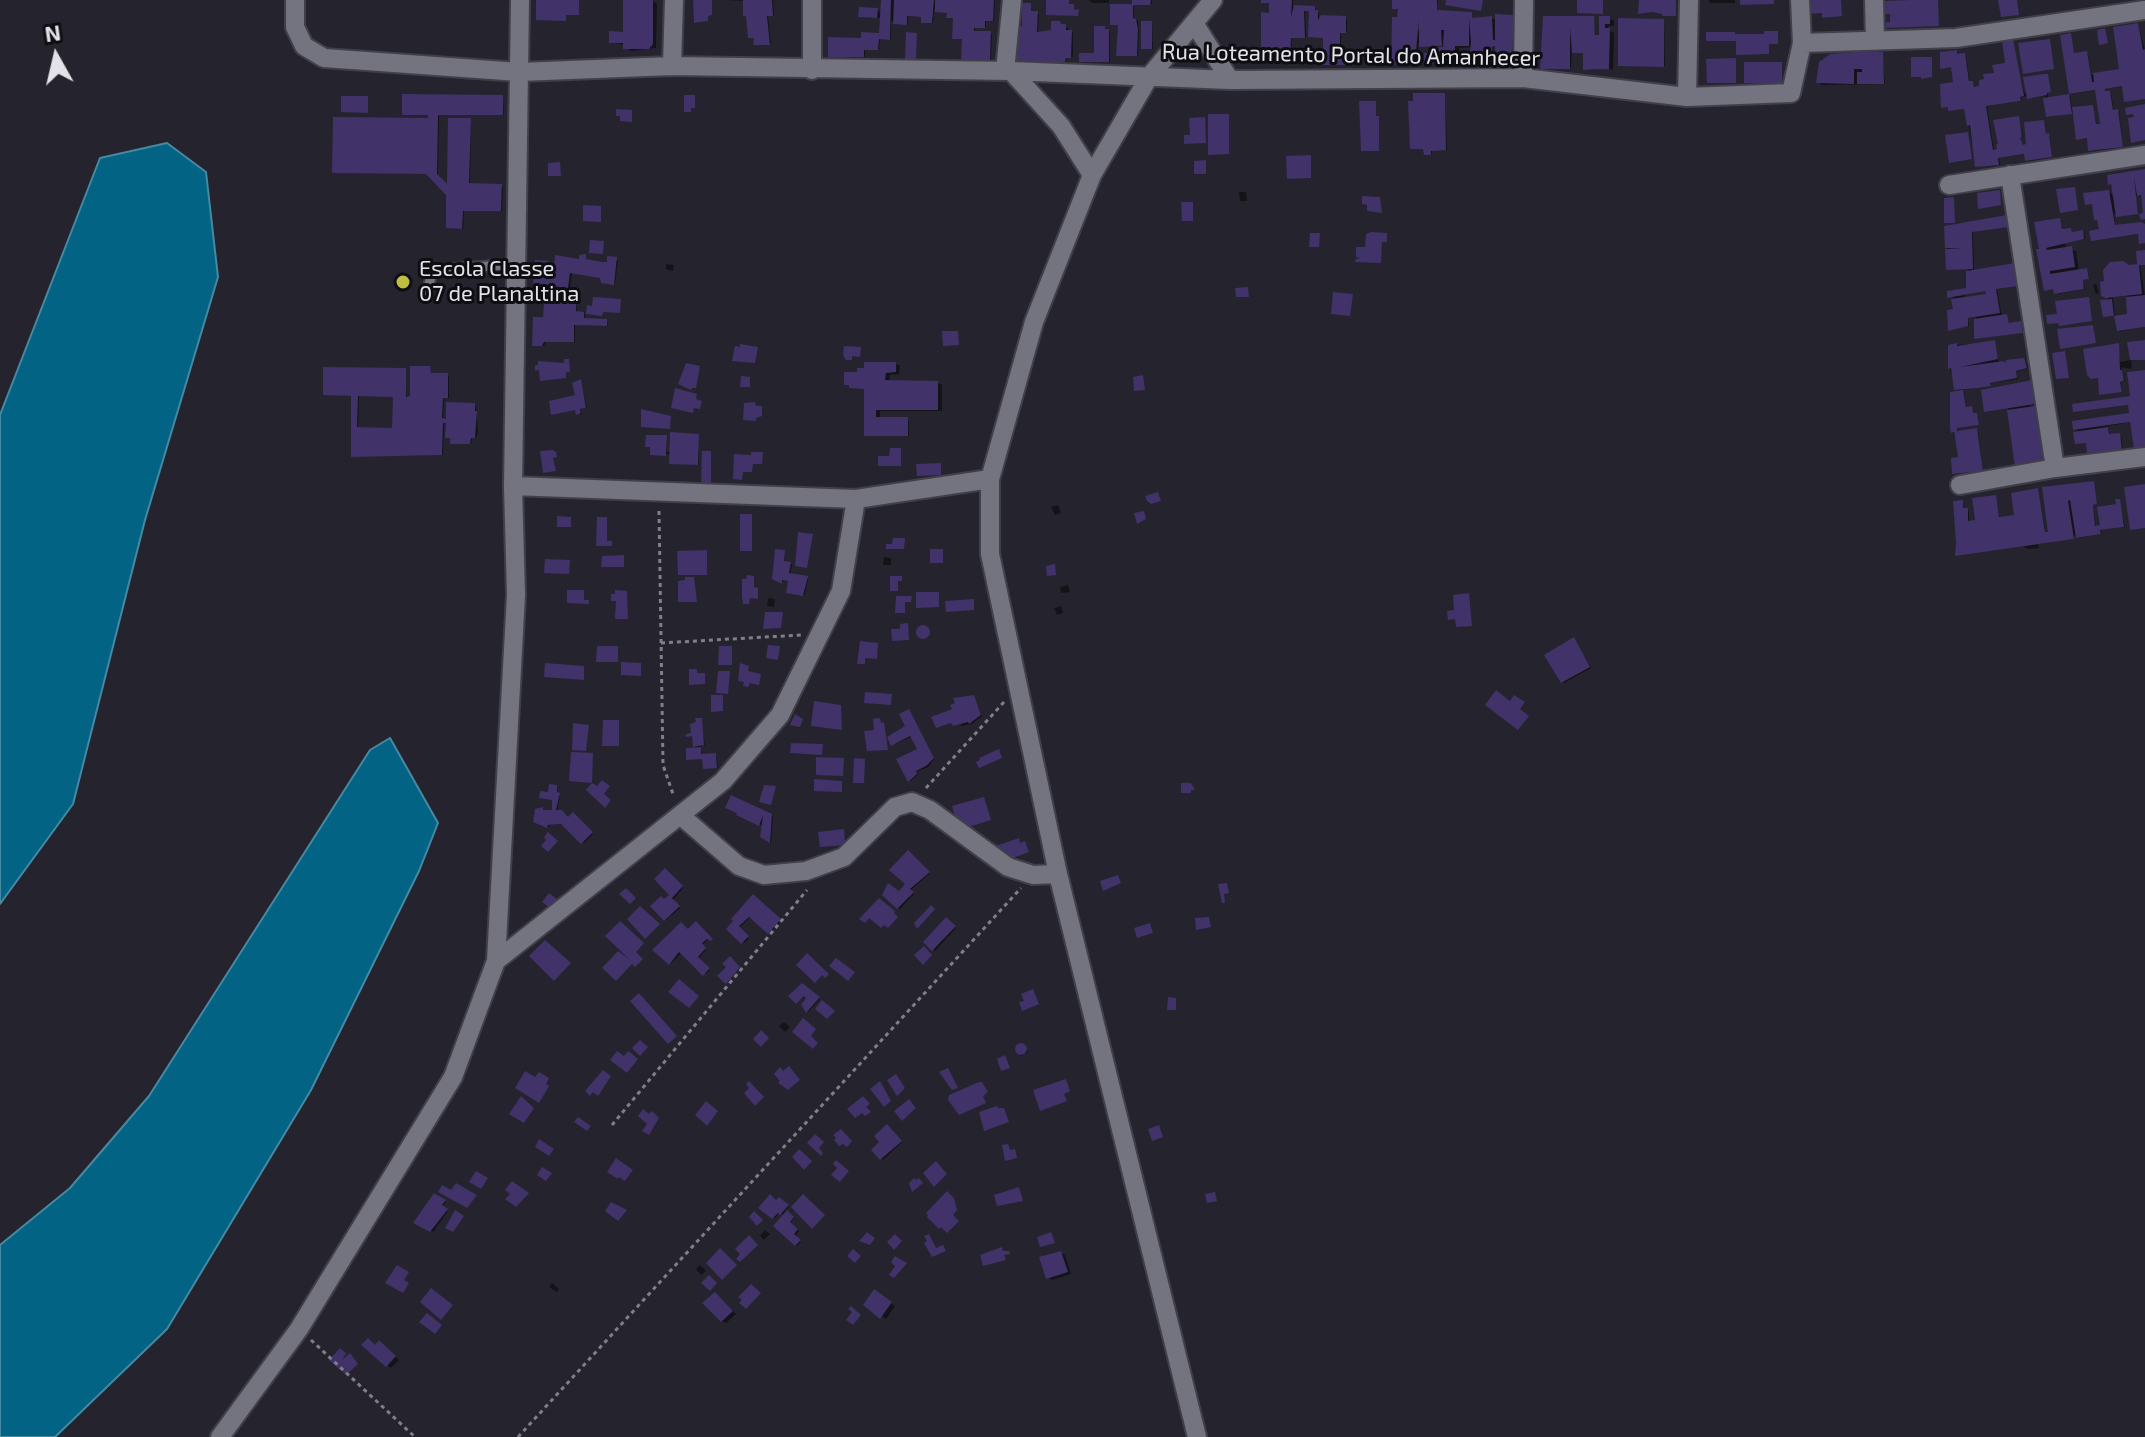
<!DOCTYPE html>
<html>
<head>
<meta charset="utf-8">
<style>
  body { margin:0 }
  #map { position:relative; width:2145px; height:1437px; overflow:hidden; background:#25242e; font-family:"Exo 2",sans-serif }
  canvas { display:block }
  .north { position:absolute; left:16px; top:16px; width:80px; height:80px; -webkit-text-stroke:6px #0e0e12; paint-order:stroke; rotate:352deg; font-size:22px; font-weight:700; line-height:32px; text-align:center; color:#e3e2e9 }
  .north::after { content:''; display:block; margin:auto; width:28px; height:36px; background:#e3e2e9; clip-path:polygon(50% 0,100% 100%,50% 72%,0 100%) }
</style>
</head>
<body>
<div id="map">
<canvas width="2145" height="1437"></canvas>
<div class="north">N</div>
</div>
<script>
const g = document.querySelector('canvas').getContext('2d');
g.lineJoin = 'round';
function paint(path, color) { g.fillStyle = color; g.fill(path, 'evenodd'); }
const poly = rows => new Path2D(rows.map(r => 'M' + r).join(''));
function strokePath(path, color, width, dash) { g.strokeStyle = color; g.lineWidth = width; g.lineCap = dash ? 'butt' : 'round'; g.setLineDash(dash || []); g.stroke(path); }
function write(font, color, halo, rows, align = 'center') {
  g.font = font + ' "Exo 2",sans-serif'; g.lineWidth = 6; g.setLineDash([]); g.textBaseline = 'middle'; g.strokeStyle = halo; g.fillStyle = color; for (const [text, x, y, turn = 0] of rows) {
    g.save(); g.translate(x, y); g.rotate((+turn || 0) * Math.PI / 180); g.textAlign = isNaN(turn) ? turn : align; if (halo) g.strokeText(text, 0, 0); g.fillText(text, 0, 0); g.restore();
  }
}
const water = poly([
  [167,143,206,172,218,277,145,520,73,804,0,904,0,415,100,158,167,143],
  [390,738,438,823,419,871,311,1090,167,1329,55,1437,0,1437,0,1245,70,1188,149,1096,370,750,390,738]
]);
const shadow = poly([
  [728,0,773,0,774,16,768,16,771,44,757,44,745,1],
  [883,0,995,0,994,21,986,20,986,27,975,28,975,33,992,34,991,60,965,60,964,39,955,18,950,18,949,12,934,9,933,23,925,23,923,17,908,16,908,25,891,21,891,39,880,39,879,50,865,49,865,57,832,57,863,40,881,35,882,18,862,17,877,10,882,13],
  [1088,0,1109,0,1109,3,1093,3],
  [1134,0,1152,0,1152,4,1134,4,1134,20,1138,21,1139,31,1138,56,1120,55,1120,25,1112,6,1134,6],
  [1263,0,1293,0,1293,7,1316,9,1319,13,1319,19,1347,19,1347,32,1341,33,1341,53,1355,54,1355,65,1325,64,1325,38,1310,36,1311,11,1305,10,1306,38,1292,38,1291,64,1286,63,1286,59,1263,58,1263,14,1270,15,1271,3,1265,3],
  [1318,19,1326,19,1326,31,1318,30],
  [1282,22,1293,22,1293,32,1287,31],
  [1412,0,1438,0,1437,12,1468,14,1472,20,1492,18,1497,21,1515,18,1514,59,1505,59,1505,68,1499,68,1497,46,1493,47,1494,56,1483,57,1483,61,1473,62,1472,47,1459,48,1459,64,1428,63,1445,51,1445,46,1422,46,1418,44,1418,52,1404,53,1404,64,1395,65,1399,19],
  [1417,11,1422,30,1415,31],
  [1709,0,1735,0,1735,3,1710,3],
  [653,1,657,4,656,48,630,51,625,45,611,42,625,34],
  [1030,5,1032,13,1039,14,1038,34,1065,26,1073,33,1073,57,1067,57,1066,62,1016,61],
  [1544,18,1593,18,1596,37,1601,38,1601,18,1614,20,1614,26,1608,26,1608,30,1614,33,1613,70,1599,66,1599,70,1587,70,1585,53,1572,50,1571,68,1544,68],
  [1664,21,1665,66,1621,66],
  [1152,23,1153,49,1144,49,1143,48],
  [2138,25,2145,50,2145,99,2126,101,2124,86,2105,89,2106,93,2111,94,2114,112,2119,112,2123,147,2092,151,2089,138,2078,139,2075,113,2049,117,2045,96,2030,98,2028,96,2021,97,2022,101,1987,106,1994,151,1999,151,2019,119,2023,137,2020,137,2024,147,2045,123,2046,136,2050,136,2052,157,2028,161,2026,154,1999,158,2000,165,1977,166,1965,109,1950,110,1955,83,1956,52,1958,56,1966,56,1970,83,1974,84,1975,88,1982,87,2008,65,2012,41,2024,93,2047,76,2051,92,2048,93,2048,99,2070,96,2072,109,2093,107,2097,126,2103,125,2097,90,2072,94,2070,35,2074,55,2088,54,2091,75,2121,71],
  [1105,28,1110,32,1110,62,1082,62,1096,55],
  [1882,54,1885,84,1822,85,1818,82],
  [1445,95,1447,150,1432,150,1432,155,1427,155],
  [503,97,504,115,439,114,438,177,449,188,471,121,470,185,503,187,502,211,464,210,463,229,449,228,448,194,429,174,334,172,431,120,430,114,404,114],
  [2145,171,2145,211,2143,195,2136,196,2138,212,2114,213,2116,227,2145,225,2145,243,2140,234,2092,240,2101,231,2094,204,2087,204,2109,192,2114,195,2110,183],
  [1239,192,1246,192,1247,201,1240,201],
  [2007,217,1973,232,1974,272,2019,286,1997,289,2002,317,2008,317,2010,325,2023,324,2024,333,1977,338,1976,317,1968,318,1969,326,1951,329,1956,311,1953,297,1950,297,1968,290,1970,283,1968,269,1948,269,1946,227],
  [1986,289,1988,296,1965,298,1964,292],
  [2060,220,2063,231,2084,233,2085,239,2065,242,2066,249,2076,251,2079,271,2088,271,2089,279,2083,280,2085,289,2058,294,2055,289,2047,290,2040,248],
  [2145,252,2145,265,2140,265,2145,297,2145,327,2120,331,2132,316,2127,296,2113,297,2115,316,2106,317,2108,295,2129,267,2140,266,2138,253],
  [585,256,586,261,609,264,618,260,615,284,604,283,602,277,572,272,570,288,536,284,549,263,550,272,580,261],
  [666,264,674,265,673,271,666,269],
  [2096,284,2099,293,2096,294,2093,285],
  [577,296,577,313,585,314,585,320,607,321,608,326,575,325,575,342,546,342,544,346,536,346,545,319],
  [1995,342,1999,363,2025,361,2028,368,2016,372,2018,379,1991,383,1991,386,1982,388,1958,390,1964,393,1967,409,1972,408,1974,415,1978,416,1979,425,1957,428,1958,433,1978,431,1983,471,1955,474,1960,459,1953,431,1962,393,1956,389,1950,368,1956,345],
  [2145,342,2145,359,2131,360,2132,369,2121,367,2125,381,2121,382,2122,392,2101,394,2100,378,2118,345,2120,362,2132,360],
  [896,364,900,366,899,374,890,375,889,382,938,383,942,385,942,411,880,411,880,419,909,420,909,436,868,435,866,388,859,374],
  [429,368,432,375,449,376,449,398,444,397,443,420,448,421,476,406,478,432,476,438,472,438,471,444,454,444,448,423,444,423,443,455,354,456,353,396,325,394,405,370,407,399,412,398],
  [359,396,395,396,394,430,358,429],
  [2145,372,2145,448,2136,448,2132,422,2108,426,2110,436,2121,436,2123,450,2091,453,2088,443,2077,443,2081,433,2075,429,2131,415,2130,405,2075,411,2132,398],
  [581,381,587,408,581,409,582,414,580,414,577,396],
  [2031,382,2036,404,2029,405,2036,409,2045,462,2025,462,2026,465,2017,465,2008,408,1987,411],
  [698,436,699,465,672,463,670,455,647,446,666,437,667,452,671,452],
  [2093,483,2097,504,2093,505,2096,528,2102,527,2119,501,2125,527,2101,530,2102,534,2079,538,2074,535,2074,539,2038,544,2039,548,2028,549,2022,546,1958,555,1963,502,1964,510,1969,511,1969,523,1978,522,1996,497,2000,519,2014,517,2038,490,2046,534,2050,533,2044,489],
  [1058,505,1061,513,1055,515,1051,507],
  [784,552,785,563,792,564,790,576,808,579,805,595,790,592,790,581,783,580,783,582,774,578],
  [884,557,891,558,891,565,883,565],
  [1068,585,1070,592,1061,593,1060,587],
  [768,598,775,599,774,607,767,606],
  [1061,606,1063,613,1057,615,1054,608],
  [928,628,929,637,920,638,919,629],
  [1575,640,1591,668,1564,683,1562,682],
  [974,697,982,716,972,724,961,726,955,710],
  [909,711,934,759,928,767,916,772,918,775,910,781,919,750,913,736,893,745,908,726],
  [701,720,705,745,701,746,702,756,717,756,718,767,706,768,704,759,695,750,692,725],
  [557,787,558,795,560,795,557,813,568,819,574,815,593,834,584,843,564,824,550,825,549,827,535,821,554,812,554,800,549,794],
  [732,798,773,816,771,843,767,841,763,826,727,807],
  [908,853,930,873,910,891,914,894,900,909,884,895,899,894,908,884],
  [665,871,683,888,673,900,680,908,666,920,665,901,672,895],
  [754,897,781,921,770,933,751,916,739,928,749,938,744,943,728,929],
  [946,920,956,928,935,951,926,942],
  [688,932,709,938,702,945,706,950,698,959,710,970,706,974,682,952,671,964,655,950],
  [802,985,820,999,808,1012,805,1009,809,999,806,996,797,1002],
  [784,1022,790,1027,785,1032,779,1026],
  [1023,1045,1028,1052,1021,1056,1016,1049],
  [889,1127,902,1142,883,1160,874,1150,882,1142],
  [435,1196,446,1202,442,1207,448,1211,433,1232,416,1222],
  [779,1199,789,1207,785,1211,794,1218,790,1223,799,1231,795,1236,801,1242,797,1246,776,1226,785,1216,780,1212,775,1218,761,1207],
  [765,1230,770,1234,764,1240,760,1236],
  [1061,1253,1065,1255,1071,1274,1052,1280,1047,1277],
  [700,1265,706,1271,701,1275,696,1269],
  [552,1283,559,1289,557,1292,549,1287],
  [879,1294,895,1306,886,1319,866,1304],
  [719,1297,736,1314,726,1323,722,1321],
  [384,1345,399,1360,391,1368,387,1365,376,1346]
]);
const building = poly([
  [536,0,579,0,579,15,566,15,566,21,536,20],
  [623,0,653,0,653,44,649,49,623,49,623,43,609,43,609,31,623,32],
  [693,0,712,0,712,15,708,16,708,21,694,23],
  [743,0,772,0,773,16,767,16,770,45,753,45,754,38,748,38,746,16,743,16],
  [881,0,891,0,890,40,879,39,878,50,864,50,864,57,828,57,828,37,861,38,861,32,879,33],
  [894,0,934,0,932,23,921,23,921,17,907,16,907,25,893,24],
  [935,0,994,0,993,21,985,21,985,28,974,28,974,31,991,31,990,61,961,60,962,39,952,39,953,18,946,18,947,13,935,12],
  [1046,0,1069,0,1069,4,1074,4,1074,10,1079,9,1078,16,1046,15],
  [1132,0,1151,0,1150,5,1133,5,1133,18,1136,19,1138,29,1137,56,1116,56,1118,25,1110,25,1110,4,1132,4],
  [1261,0,1292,0,1291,17,1294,5,1315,6,1315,10,1318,10,1318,20,1321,15,1346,16,1346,33,1340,33,1340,51,1354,51,1354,65,1323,65,1323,38,1308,37,1309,11,1304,11,1305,38,1291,38,1290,64,1283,64,1284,60,1261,59,1261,12,1269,13,1269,3,1261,3],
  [1392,0,1437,0,1437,10,1472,12,1472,18,1492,16,1493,40,1495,40,1495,14,1514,15,1512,60,1504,60,1504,68,1496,68,1495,46,1492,47,1493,56,1482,57,1482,61,1469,62,1471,42,1469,19,1469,46,1455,46,1455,62,1424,64,1424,53,1435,53,1434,48,1447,46,1443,46,1444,30,1441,30,1442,46,1419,47,1419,20,1416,52,1403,53,1403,64,1391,65,1392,17,1397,17,1398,9,1392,9],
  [1446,0,1483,0,1481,11,1445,5],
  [1577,0,1603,0,1603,14,1577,13],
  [1639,0,1676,0,1676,16,1662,16,1662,14,1652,12,1638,14],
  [1740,0,1774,0,1774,4,1740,5],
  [1808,0,1841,0,1842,16,1822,18,1822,13,1809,14],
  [1911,0,1938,0,1939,26,1886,28,1886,22,1890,22,1890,14,1884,14,1884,1],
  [1998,0,2017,0,2019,15,2001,17],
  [1022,3,1031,3,1031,11,1038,11,1037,32,1051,30,1051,21,1060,21,1061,24,1066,24,1066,30,1072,30,1071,58,1066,58,1065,62,1013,62,1013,26,1022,26],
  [859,7,878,8,877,18,858,17],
  [1543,16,1594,16,1595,35,1599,35,1599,16,1610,16,1610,24,1605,24,1605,28,1610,28,1609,69,1583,70,1583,53,1572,53,1570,28,1570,69,1540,69],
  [1618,18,1664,19,1664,67,1618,66],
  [1141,21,1152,21,1152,49,1141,49],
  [2138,23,2143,50,2145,49,2145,99,2124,102,2122,86,2105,89,2105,91,2110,91,2113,110,2118,109,2123,147,2088,151,2087,138,2076,140,2072,107,2093,105,2096,124,2100,124,2095,90,2069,94,2060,35,2071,33,2074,53,2087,51,2092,82,2094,82,2093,73,2119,69,2113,27],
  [1094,26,1105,26,1105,29,1109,29,1109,62,1079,62,1079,53,1094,53],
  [2105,28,2108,43,2099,45,2097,30],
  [1764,31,1778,31,1778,44,1769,44,1769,54,1736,55,1736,41,1706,41,1706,32,1735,32,1735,34,1764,34],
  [906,32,917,33,916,58,913,60,905,59],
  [2013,39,2024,96,2020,97,2021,101,1986,106,1993,150,1997,149,1996,144,1998,144,1993,120,2019,116,2022,137,2020,137,2023,145,2026,144,2024,122,2044,120,2046,134,2049,133,2052,157,2025,161,2024,154,1998,158,1999,165,1975,167,1970,125,1967,126,1964,109,1948,111,1948,107,1941,108,1940,84,1953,82,1951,67,1940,69,1940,52,1957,50,1957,54,1965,53,1969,81,1973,81,1974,87,1979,86,1979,80,1984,79,1983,74,1994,73,1992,65,2005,63,2002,40],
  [2050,39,2054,69,2023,74,2018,43],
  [1854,52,1883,52,1884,84,1857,84,1857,72,1862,72,1862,69,1854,69,1854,84,1816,83,1819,62,1830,54],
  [1911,57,1932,57,1932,77,1921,79,1921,77,1911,77],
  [1736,58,1736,83,1707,83,1706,59],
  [1744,62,1782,62,1782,83,1744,83],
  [2044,74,2048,74,2051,92,2047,93,2047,95,2027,99,2023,77],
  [1413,93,1445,93,1446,150,1431,151,1431,155,1424,155,1423,149,1410,149,1408,101,1413,101],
  [402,94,503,95,503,115,438,115,438,118,437,174,447,184,448,118,471,118,469,183,502,184,501,211,463,211,462,229,446,228,446,195,426,174,332,173,333,117,428,118,428,115,402,115],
  [2069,94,2072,114,2046,117,2043,98],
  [684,95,695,95,695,108,691,108,691,112,684,112],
  [341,96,368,96,368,113,341,112],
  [1359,101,1376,101,1376,116,1379,116,1379,151,1361,151],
  [2145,104,2145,140,2131,143,2128,118,2134,117,2133,114,2126,115,2125,108],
  [616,109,632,110,632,122,620,121,620,116,616,116],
  [1208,114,1229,114,1229,154,1208,155],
  [1205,117,1206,143,1184,144,1184,135,1190,135,1189,118],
  [1968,132,1972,159,1949,163,1945,135],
  [1311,155,1311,178,1287,179,1286,156],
  [1206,160,1206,174,1194,174,1194,161],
  [560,162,561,176,548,176,548,163],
  [2145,169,2145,219,2141,220,2139,214,2143,213,2141,195,2137,196,2134,177,2138,214,2116,217,2111,184,2108,185,2107,175],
  [2075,187,2078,210,2060,213,2056,189],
  [2000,190,2001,205,1978,209,1977,193],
  [2109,190,2115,225,2141,222,2145,224,2145,243,2139,244,2138,234,2091,241,2089,231,2099,229,2097,220,2094,220,2092,204,2085,205,2083,193],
  [1362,196,1380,197,1382,213,1367,211,1367,205,1362,204],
  [1954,197,1955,223,1944,223,1944,198],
  [1181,202,1193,202,1193,221,1182,221],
  [583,205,601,206,601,222,583,221],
  [2007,215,2009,227,1972,232,1973,269,1946,270,1945,249,1962,248,1945,248,1944,226],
  [2060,218,2062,229,2071,228,2072,232,2083,230,2084,239,2046,248,2047,250,2072,246,2075,267,2050,271,2050,274,2087,268,2089,279,2083,280,2084,289,2054,294,2053,289,2044,291,2036,249,2039,249,2034,222],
  [1371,232,1387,233,1387,242,1382,242,1381,263,1355,262,1356,259,1360,258,1356,257,1356,247,1365,247,1366,234],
  [1310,233,1320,233,1319,247,1309,247],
  [590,240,604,241,603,254,589,253],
  [2145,250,2145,265,2139,265,2142,294,2106,298,2101,296,2100,282,2104,281,2103,270,2110,262,2123,261,2129,265,2137,264,2136,251],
  [586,254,586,259,602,262,607,262,607,256,617,257,614,285,601,283,600,278,570,273,568,288,533,284,535,260,549,261,549,270,554,270,555,255,579,259,579,255],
  [2015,263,2019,286,1996,289,2000,313,1968,318,1968,326,1948,331,1947,310,1953,309,1951,299,1986,294,1985,291,1947,298,1947,291,1966,288,1966,271],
  [1248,287,1249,297,1236,297,1235,288],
  [545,292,577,294,576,311,584,312,584,318,607,319,607,326,574,325,574,342,544,342,542,346,532,346,533,317,543,317],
  [1333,292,1353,294,1350,316,1331,314],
  [2145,295,2145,327,2117,331,2114,316,2127,314,2126,297],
  [593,297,621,299,620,313,603,312,602,316,586,314,587,305,592,306],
  [2089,297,2092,321,2059,326,2058,323,2047,324,2046,315,2057,314,2055,301],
  [2112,299,2114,316,2103,317,2100,300],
  [2007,314,2009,323,2021,321,2023,333,1974,339,1974,319],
  [2093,325,2096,343,2060,349,2057,329],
  [942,331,958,331,959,345,943,346],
  [1995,340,1998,359,1960,367,2004,361,2006,363,2006,360,2024,358,2027,368,2016,371,2017,378,1990,383,1991,386,1979,388,1954,390,1951,368,1948,369,1948,345,1957,343,1957,346],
  [2145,340,2145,360,2130,360,2127,342],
  [2119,343,2120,370,2122,370,2124,381,2120,382,2122,392,2099,395,2098,378,2091,379,2087,375,2083,349],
  [740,344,758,347,755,363,732,361,735,346,740,347],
  [844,346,861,347,860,357,852,356,852,360,846,360,843,355],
  [2065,351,2069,378,2056,379,2052,353],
  [564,359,569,359,570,372,566,372,566,378,540,381,539,370,535,371,535,365,538,365,538,361,564,363],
  [864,362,896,362,896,372,886,373,885,380,938,381,938,410,876,410,876,417,908,417,908,436,864,436,864,389,849,388,849,385,844,385,844,372,857,372,857,368,864,368],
  [686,363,700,366,696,388,692,388,691,390,678,384],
  [410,366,430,366,431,373,448,373,448,398,443,398,442,418,446,419,446,402,475,403,475,411,477,411,475,438,471,438,470,444,450,444,450,438,445,438,446,423,443,423,442,455,351,457,351,396,323,395,323,367,406,368,406,397,410,396],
  [358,396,393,397,392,428,357,427],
  [2145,370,2145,448,2134,449,2130,422,2073,430,2072,421,2129,413,2128,405,2073,412,2072,404,2130,396,2127,372],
  [1143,375,1145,390,1134,391,1133,377],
  [741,376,750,377,750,387,740,387],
  [581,379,586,408,580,409,581,413,576,415,575,410,551,415,549,401,575,395,572,383],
  [2032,380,2035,404,1984,412,1981,390],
  [675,388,697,394,696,399,702,401,700,409,694,408,693,413,671,408],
  [1963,390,1966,407,1972,406,1973,413,1977,413,1979,425,1957,428,1957,431,1977,428,1983,471,1952,474,1951,458,1958,457,1954,432,1951,433,1950,428,1950,392],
  [755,402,756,406,762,406,762,416,756,418,756,421,743,420,744,403],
  [2035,406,2044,462,2025,462,2025,465,2015,467,2007,410],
  [641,409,671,416,670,429,641,427],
  [2108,427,2109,434,2120,433,2122,450,2087,453,2086,443,2075,444,2073,432],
  [670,432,699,434,698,465,669,464],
  [646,435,667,435,666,456,650,455,650,447,645,447],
  [890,448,901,448,901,466,878,466,878,456,889,456],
  [553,450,556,452,557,457,553,458,556,471,543,473,540,451],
  [702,451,711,451,711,486,701,485],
  [751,452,763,452,762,464,753,464,752,472,743,472,742,480,733,479,734,454,751,455],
  [941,463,941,475,917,476,916,464],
  [2094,481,2097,504,2093,505,2095,526,2100,525,2097,507,2116,504,2115,499,2120,499,2124,527,2100,530,2101,534,2076,538,2070,500,2068,501,2074,539,1955,556,1956,543,1953,501,1963,500,1963,508,1968,508,1968,521,1975,520,1972,498,1996,495,1999,517,2014,515,2011,493,2038,488,2045,532,2048,532,2042,487],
  [2145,484,2145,528,2130,530,2124,487],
  [1158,492,1161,501,1151,504,1147,501,1145,496],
  [1144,511,1146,519,1137,524,1134,513],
  [740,514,752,514,752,551,740,551],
  [557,516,571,517,571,527,557,527],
  [597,517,607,517,607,541,612,541,612,546,596,546],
  [798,532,813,534,807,568,795,566],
  [893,538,905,538,904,549,886,549,886,544,892,544],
  [775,549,785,550,784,561,791,562,789,573,808,576,803,596,786,593,788,581,782,580,782,584,772,579],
  [930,549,943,549,943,563,930,563],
  [707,550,707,575,678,575,677,551],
  [624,555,624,567,601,567,602,556],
  [545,559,570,560,569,574,544,573],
  [1055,564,1056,575,1047,576,1046,566],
  [747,575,754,576,754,587,758,588,758,599,750,598,749,604,743,604,742,597,742,579,746,579],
  [890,576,902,576,902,581,898,581,898,591,890,591],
  [685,577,694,577,697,602,678,602,678,581,685,580],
  [567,590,584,590,584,600,589,600,589,604,567,603],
  [615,590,627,591,628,619,615,619,616,601,611,601,611,594,615,594],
  [916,592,939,592,939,607,916,608],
  [1469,593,1472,626,1456,627,1455,619,1448,620,1447,611,1454,610,1453,595],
  [896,596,912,596,911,602,905,602,905,613,895,613],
  [974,599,974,610,946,612,945,601],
  [765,612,783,612,781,628,763,629],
  [908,623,909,640,892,641,891,629,900,629,900,624],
  '916 632a7 7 0 1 1 14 0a7 7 0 1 1-14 0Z',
  [1574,637,1590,667,1561,683,1544,655],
  [860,641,878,643,877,659,865,658,865,664,857,664],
  [768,645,780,646,778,660,766,658],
  [597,646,618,646,618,662,596,662],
  [719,646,732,646,732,665,718,665],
  [621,662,641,663,641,676,621,675],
  [545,663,584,666,584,680,544,677],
  [740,663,749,666,748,671,761,674,759,685,750,683,748,687,743,686,744,682,738,681],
  [689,669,697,669,697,673,705,673,705,684,689,685],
  [718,671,730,671,728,694,716,693],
  [1496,690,1510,701,1514,695,1525,702,1520,709,1529,716,1518,730,1485,705],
  [865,692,892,694,891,705,864,703],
  [711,695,723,695,723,711,711,712],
  [974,695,981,715,969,724,968,722,953,726,951,723,936,728,931,717,952,709,950,705,955,703,953,698],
  [814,701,841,705,842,730,811,726],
  [909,709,934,758,926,766,916,771,917,774,908,782,896,759,917,749,910,736,891,746,887,737,905,726,899,714],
  [795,714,803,719,800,727,790,725],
  [695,718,702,718,704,745,693,747,692,736,686,737,686,734,691,733,690,724,696,722],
  [880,718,881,723,884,722,888,750,867,751,864,731,874,730,873,719],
  [603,720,619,720,619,746,602,746],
  [573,723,589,725,586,751,572,750],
  [791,743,823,744,822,755,790,753],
  [701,747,701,754,716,753,717,768,703,769,702,759,686,760,686,748],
  [999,749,1002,758,979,768,976,762,980,760,979,758],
  [571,752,593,753,592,783,569,781],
  [816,757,844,758,843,776,816,775],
  [854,758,865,759,864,783,853,783],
  [814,779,842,781,842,792,814,791],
  [602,780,610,786,604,794,611,800,605,808,586,790,592,783,597,786],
  [1181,783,1191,783,1195,790,1191,790,1191,793,1181,793],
  [549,784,557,785,557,792,560,793,556,810,562,810,568,817,573,812,593,832,581,844,561,824,548,825,547,828,533,822,535,809,543,807,543,810,552,810,552,800,539,798,540,791,548,792],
  [764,785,776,786,771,805,759,802],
  [731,795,772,814,770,843,760,837,763,815,759,826,736,815,737,813,725,808],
  [984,797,991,820,959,830,952,806],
  [844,829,845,845,820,847,818,832],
  [548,832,558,841,548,852,541,846,546,840,544,837],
  [1019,838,1020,843,1025,841,1029,852,1005,861,990,848],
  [908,850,930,872,910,889,914,892,897,909,882,895,888,883,899,891,905,884,889,870],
  [665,868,683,886,672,898,680,906,664,921,650,906,661,896,664,899,669,895,654,879],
  [1118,875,1121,883,1103,891,1100,881],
  [1227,883,1229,893,1224,894,1225,903,1222,903,1218,884],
  [626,888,636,898,630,904,619,894],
  [549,893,558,900,550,908,542,902],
  [753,894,781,919,768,934,749,917,739,926,749,936,741,944,726,929,733,921,731,919],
  [879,898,895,911,894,913,898,917,888,928,884,925,881,928,869,918,865,923,859,919],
  [931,905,935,909,917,929,914,923],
  [640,906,660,924,645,939,627,919],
  [946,917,956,926,932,951,923,942],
  [1209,917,1211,927,1196,930,1195,918],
  [620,921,644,943,636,952,643,959,635,967,632,964,616,981,602,968,618,951,629,959,605,936],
  [696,921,713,939,711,941,707,939,702,943,706,948,698,957,710,968,703,976,679,952,669,965,652,950,681,922,688,929],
  [1150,923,1153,933,1137,938,1134,928],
  [545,940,571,963,554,981,529,956],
  [924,946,932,955,923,965,914,955],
  [807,953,829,974,825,978,822,975,815,983,796,965],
  [730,956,740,967,726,984,717,976,726,967,722,964],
  [836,958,855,972,848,981,829,966],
  [679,979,699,996,689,1008,668,992],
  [802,983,820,997,806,1013,801,1004,806,999,804,996,796,1004,788,996],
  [1033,989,1039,1004,1022,1011,1019,1002,1024,1001,1021,994],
  [639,993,677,1036,668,1044,630,1001],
  [1168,997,1176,998,1176,1010,1167,1010],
  [822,1000,835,1011,827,1019,815,1009],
  [803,1018,816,1029,811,1036,818,1043,813,1049,792,1032],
  [761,1030,769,1038,761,1047,753,1039],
  [640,1040,648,1047,640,1056,632,1048],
  '1015 1049a6 6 0 1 1 12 0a6 6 0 1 1-12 0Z',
  [617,1051,624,1056,628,1051,638,1059,627,1073,610,1060],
  [1005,1055,1010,1068,1001,1071,997,1059],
  [789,1066,800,1080,788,1090,778,1083,780,1081,774,1074,780,1067,783,1071],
  [948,1068,958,1088,952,1090,939,1072],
  [603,1070,611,1076,598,1096,593,1092,590,1096,585,1091],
  [525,1071,535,1077,539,1072,549,1078,546,1084,549,1086,539,1103,515,1088],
  [896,1074,905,1088,897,1096,887,1080],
  [1066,1079,1070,1091,1064,1094,1067,1101,1040,1111,1033,1090],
  [749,1081,764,1097,755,1106,744,1093,749,1088,746,1084],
  [880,1081,891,1101,884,1107,870,1089],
  [979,1082,982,1082,988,1092,983,1096,986,1103,959,1115,948,1100,949,1095],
  [521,1096,534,1108,524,1123,509,1114],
  [863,1096,870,1104,866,1107,871,1112,865,1116,862,1113,855,1118,847,1109],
  [909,1099,916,1108,902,1121,894,1111],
  [706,1101,718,1111,707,1126,695,1115],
  [997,1106,998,1108,1004,1108,1009,1122,984,1131,979,1112],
  [643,1109,649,1114,652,1111,659,1118,649,1135,642,1131,647,1124,638,1116],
  [578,1117,591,1126,587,1131,574,1122],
  [887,1124,902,1141,880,1160,871,1150,879,1142,874,1136],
  [1159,1125,1163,1137,1152,1141,1148,1129],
  [841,1129,852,1141,847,1147,843,1144,839,1146,834,1140,836,1138,833,1135],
  [815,1134,824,1142,819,1148,823,1153,821,1156,807,1143],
  [539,1139,554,1149,549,1156,535,1147],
  [1008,1144,1010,1150,1015,1149,1017,1158,1005,1161,1002,1145],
  [799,1149,812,1161,804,1170,792,1157],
  [616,1158,633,1170,625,1181,619,1177,618,1179,607,1172],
  [836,1160,849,1171,840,1182,831,1175,837,1168,833,1164],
  [936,1161,947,1174,934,1187,923,1173],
  [542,1167,552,1173,546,1181,537,1175],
  [476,1171,488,1178,481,1189,469,1182],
  [914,1178,916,1180,919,1178,923,1183,912,1192,909,1183],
  [512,1181,529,1193,516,1207,505,1199,510,1194,505,1190],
  [456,1183,477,1195,467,1208,438,1192,442,1185,451,1190],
  [1019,1187,1023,1201,997,1206,994,1195],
  [947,1191,954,1198,957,1210,953,1215,959,1221,947,1233,941,1227,939,1229,927,1217,928,1215,926,1213],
  [1215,1192,1217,1201,1207,1203,1205,1194],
  [434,1193,446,1200,442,1205,448,1209,430,1232,413,1223],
  [770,1194,776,1200,779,1197,789,1205,780,1215,778,1213,772,1219,758,1208],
  [803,1194,825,1215,812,1229,791,1207],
  [611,1202,627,1210,618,1221,605,1211],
  [455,1210,464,1216,453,1232,445,1228],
  [787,1210,794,1217,790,1222,798,1229,794,1234,801,1240,795,1246,773,1226],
  [754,1211,763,1220,757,1226,749,1217],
  [867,1232,875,1238,870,1245,859,1241],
  [1051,1232,1055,1243,1040,1247,1037,1237],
  [895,1234,902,1241,894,1250,887,1242],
  [929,1234,936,1248,943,1245,946,1251,932,1257,924,1243,927,1241,924,1236],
  [749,1235,758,1245,740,1262,736,1259,740,1254,735,1249],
  [1002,1247,1003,1251,1009,1251,1010,1254,1004,1255,1006,1260,983,1266,980,1255],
  [720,1248,737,1265,722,1280,706,1263],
  [853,1249,861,1256,855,1263,847,1256],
  [1061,1251,1068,1272,1046,1279,1039,1257],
  [895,1256,907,1263,894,1278,889,1275,895,1266,891,1262],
  [397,1265,409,1272,404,1280,409,1283,403,1293,385,1283],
  [709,1275,717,1283,710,1291,701,1283],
  [751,1284,761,1293,746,1309,739,1303,742,1300,738,1297],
  [431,1288,453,1305,441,1320,420,1302],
  [874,1289,892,1302,880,1319,863,1305],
  [715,1292,733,1311,721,1322,702,1303],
  [851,1306,861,1315,853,1325,846,1320,852,1312,848,1309],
  [427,1313,442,1325,435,1334,419,1322],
  [368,1338,375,1345,379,1340,396,1356,386,1367,361,1345],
  [340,1348,346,1353,342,1360,350,1353,358,1364,346,1375,329,1360]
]);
const path = poly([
  [659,511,663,765,674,797],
  [661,643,801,635],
  [926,788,1004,702],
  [612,1125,807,890],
  [311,1340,415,1437],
  [518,1437,1021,888]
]);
const service = poly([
  [427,291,433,270,516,264]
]);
const minor = poly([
  [295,0,295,27,304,46,324,58,519,72,672,66,1011,71,1230,80,1523,78,1687,97,1791,93,1802,43,1800,0],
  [1874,0,1875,41],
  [1194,23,1230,80],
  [1802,43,1956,38,2145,10],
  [672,66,674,0],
  [812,70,812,0],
  [1005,71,1012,0],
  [1011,71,1061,126,1092,175],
  [1523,78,1524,0],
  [1687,97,1689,0],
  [2010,175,2055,468],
  [1949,185,2145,155],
  [1960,485,2055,468,2145,457],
  [513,486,856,499,990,479],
  [680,815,739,866,764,875,806,871,844,857,895,807,912,802,930,810,1008,867,1033,875,1058,874],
  [496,961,723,781,780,715,841,591,856,499],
  [220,1437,299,1329,453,1077,496,961,516,595,513,486,520,0],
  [1197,1437,1058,874,990,554,990,479,1034,322,1092,175,1149,77,1213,0]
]);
const markers = [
  [403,282,8,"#bebf42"]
];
const streetNames = [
  ["Rua Loteamento Portal do Amanhecer",1351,55,1]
];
const poiNames = [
  ["Escola Classe",419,269],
  ["07 de Planaltina",419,294]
];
paint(water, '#036384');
strokePath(water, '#4689a2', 2);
paint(shadow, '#0007');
paint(building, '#413269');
strokePath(service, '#414049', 13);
strokePath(minor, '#414049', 22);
strokePath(path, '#807f88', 3, [4, 4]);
strokePath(service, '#747380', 9);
strokePath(minor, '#747380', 18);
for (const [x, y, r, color] of markers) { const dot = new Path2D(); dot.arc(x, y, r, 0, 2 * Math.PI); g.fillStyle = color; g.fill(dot); strokePath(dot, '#0e0e12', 3); }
write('22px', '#e3e2e9', '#0e0e12', streetNames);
write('22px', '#e3e2e9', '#0e0e12', poiNames, 'left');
</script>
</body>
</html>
